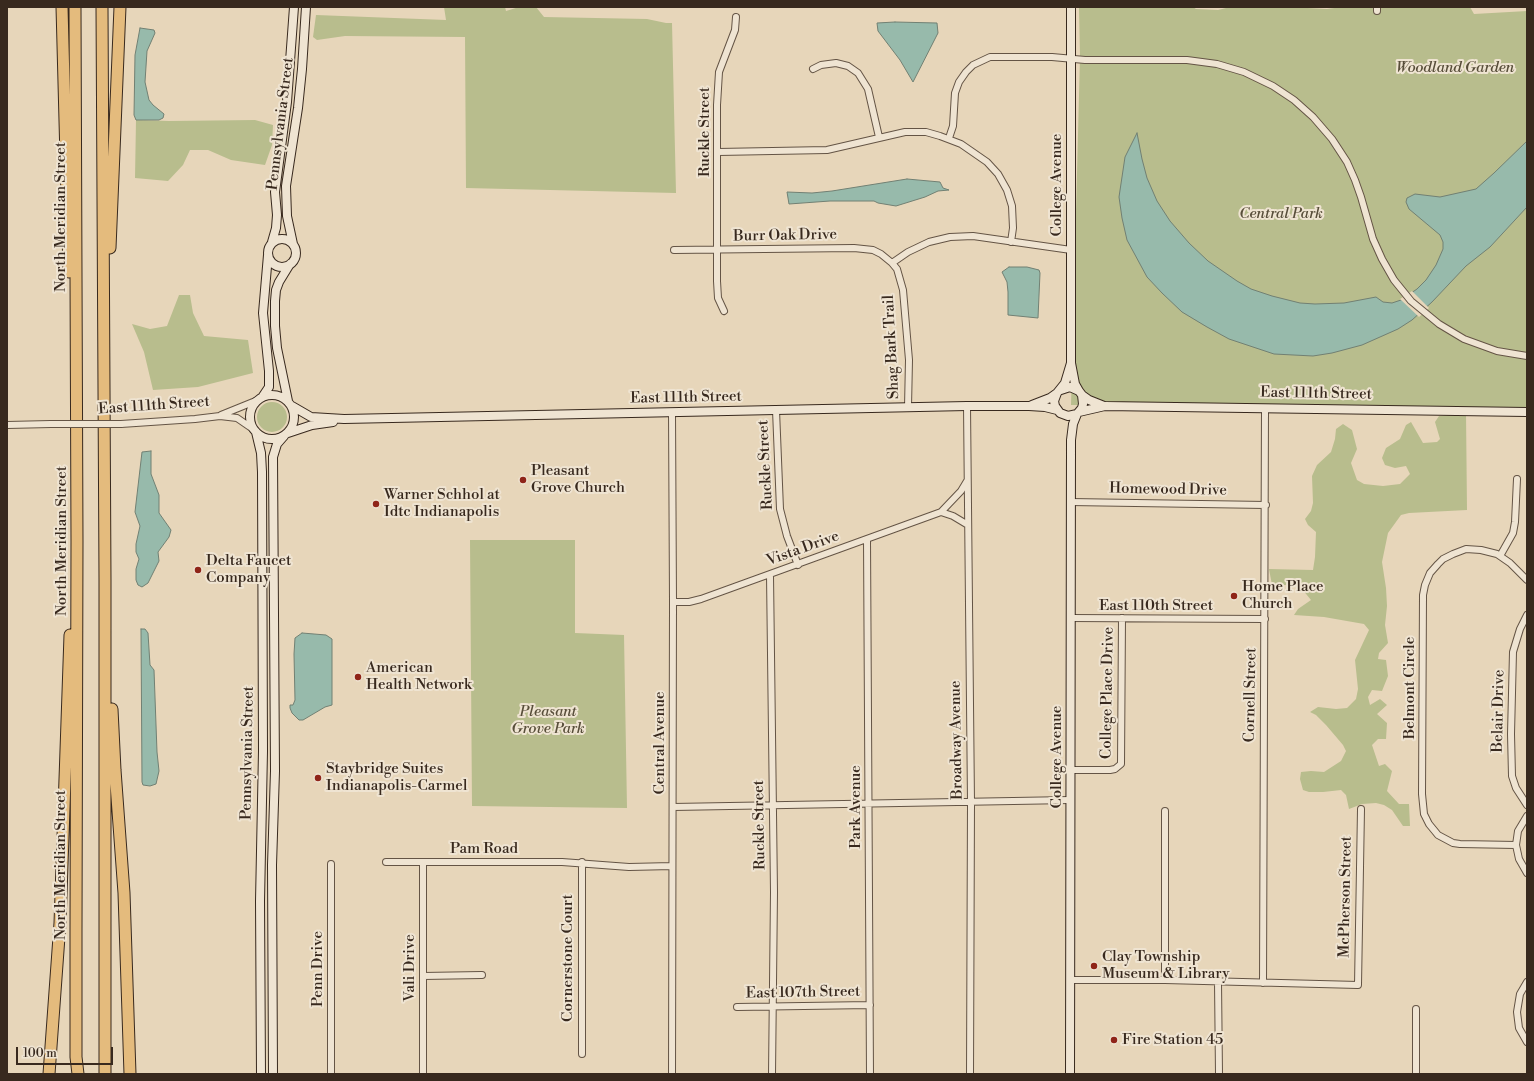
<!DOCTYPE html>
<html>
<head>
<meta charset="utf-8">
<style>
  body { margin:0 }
  #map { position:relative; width:1534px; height:1081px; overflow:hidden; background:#e7d6ba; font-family:"Libre Bodoni",serif }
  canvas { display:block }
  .frame { position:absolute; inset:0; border:8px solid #38291e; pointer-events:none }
  .scale { position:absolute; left:16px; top:1047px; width:97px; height:18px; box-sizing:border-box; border:2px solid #38291e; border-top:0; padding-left:5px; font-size:12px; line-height:14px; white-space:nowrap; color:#38291e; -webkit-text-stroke:3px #efe4d2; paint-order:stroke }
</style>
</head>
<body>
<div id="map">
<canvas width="1534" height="1081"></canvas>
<div class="frame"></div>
<div class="scale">100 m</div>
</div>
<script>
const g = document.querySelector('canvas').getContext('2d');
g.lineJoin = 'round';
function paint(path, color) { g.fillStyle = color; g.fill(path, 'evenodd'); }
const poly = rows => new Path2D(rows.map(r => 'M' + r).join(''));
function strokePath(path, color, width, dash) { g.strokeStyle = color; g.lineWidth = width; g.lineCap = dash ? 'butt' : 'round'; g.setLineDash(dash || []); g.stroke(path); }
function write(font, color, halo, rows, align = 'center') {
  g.font = font + ' "Libre Bodoni",serif'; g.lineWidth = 4; g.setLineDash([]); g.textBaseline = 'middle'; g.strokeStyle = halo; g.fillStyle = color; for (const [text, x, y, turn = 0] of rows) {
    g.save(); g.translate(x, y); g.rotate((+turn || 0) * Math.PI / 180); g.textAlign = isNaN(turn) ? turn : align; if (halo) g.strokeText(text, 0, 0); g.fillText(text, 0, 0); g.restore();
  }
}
const green = poly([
  [444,7,505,7,506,11,519,7,536,7,544,17,647,19,666,23,672,23,676,193,466,188,465,37,345,36,317,40,313,37,316,15,446,20],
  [1079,7,1193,7,1196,9,1218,10,1230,7,1288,7,1327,9,1342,7,1364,8,1376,7,1470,7,1474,14,1527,11,1527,408,1071,405,1080,57],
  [136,120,169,121,255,120,273,125,272,145,265,165,231,160,208,150,190,150,183,165,168,181,135,178],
  [179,295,190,295,193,313,204,336,248,340,253,373,198,387,153,390,144,352,132,324,150,329,167,326],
  '257 417a15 15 0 1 1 30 0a15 15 0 1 1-30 0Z',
  [1466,413,1467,510,1409,513,1401,515,1388,533,1382,562,1386,588,1387,606,1385,625,1388,643,1379,653,1378,659,1386,660,1388,676,1382,691,1372,690,1368,697,1370,705,1380,699,1387,705,1377,714,1387,723,1386,739,1378,739,1372,745,1379,766,1385,764,1392,771,1387,791,1399,804,1409,804,1410,826,1403,826,1392,810,1384,805,1376,803,1362,804,1349,809,1346,795,1341,790,1323,792,1309,792,1303,790,1300,779,1301,772,1311,771,1324,772,1341,761,1346,751,1343,745,1326,725,1316,715,1310,712,1318,707,1336,709,1347,708,1356,699,1358,689,1355,660,1369,630,1364,624,1324,617,1294,615,1298,609,1311,600,1302,589,1290,585,1272,585,1269,569,1313,570,1315,557,1316,532,1308,525,1305,519,1311,511,1313,503,1312,476,1317,465,1331,452,1335,439,1336,429,1343,424,1352,430,1357,449,1351,463,1357,480,1364,484,1383,486,1400,484,1410,474,1406,466,1395,468,1385,465,1382,458,1386,448,1400,439,1406,425,1411,422,1423,443,1437,442,1440,439,1435,422,1439,416],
  [470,540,575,540,575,633,624,635,627,808,472,806]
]);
const water = poly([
  [895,22,937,23,938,33,913,82,900,60,878,31,877,23,895,22],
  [140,28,154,30,155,33,147,51,145,82,149,100,153,105,164,114,163,118,159,120,136,120,134,115,135,55,140,28],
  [1137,133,1142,159,1147,178,1157,201,1170,221,1189,243,1208,261,1237,281,1251,289,1272,296,1300,303,1315,304,1344,303,1376,297,1383,302,1392,303,1401,300,1417,289,1426,280,1436,265,1443,249,1443,242,1440,235,1409,209,1406,202,1407,198,1415,194,1440,197,1476,189,1494,173,1527,141,1527,207,1490,247,1466,266,1432,302,1412,320,1398,329,1362,345,1332,353,1313,356,1274,354,1229,339,1207,327,1182,312,1162,293,1147,277,1127,240,1122,218,1119,197,1125,157,1137,133],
  [907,179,940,182,943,188,949,190,938,191,925,197,896,206,878,203,874,201,830,201,789,204,787,192,812,193,832,191,907,179],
  [1009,267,1027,267,1039,270,1040,273,1038,318,1008,315,1008,292,1007,282,1002,272,1009,267],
  [151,451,151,474,159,495,159,513,171,530,169,537,158,552,159,561,148,583,142,587,138,585,136,580,136,569,139,559,136,552,136,544,140,526,135,512,142,452,151,451],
  [141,629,145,629,148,633,150,665,154,670,157,752,159,771,156,784,150,786,143,785,142,782,141,629],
  [302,633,326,635,332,639,332,705,325,707,303,720,299,720,292,713,290,708,290,705,293,705,295,700,294,654,295,638,302,633]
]);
const pier = poly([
  [1412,291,1429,308,1419,317,1400,299]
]);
const street = poly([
  [1377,11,1377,7],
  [813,69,821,65,836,63,848,66,858,73,868,89,879,137],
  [949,138,953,126,955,93,959,82,966,72,973,65,990,57,1052,57,1085,60,1187,60,1217,64,1244,72,1273,86,1294,100,1313,117,1332,139,1347,162,1355,180,1361,197,1373,239,1382,259,1394,280,1411,301,1439,324,1464,339,1497,351,1527,356],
  [718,152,827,150,905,132,926,132,940,136,961,144,987,162,998,174,1007,190,1012,206,1013,228,1011,242],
  [674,250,854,248,873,250,881,254,892,263,897,269,903,290,909,360,908,407],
  [892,263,908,252,929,242,950,237,973,236,1071,250],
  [724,311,718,298,717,281,717,105,719,72,735,30,736,17],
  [967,406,971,802,970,1074],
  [776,410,780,509,787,536,798,565],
  [672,412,673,602,672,1074],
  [221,415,258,400],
  [121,424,195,419,220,416,237,418,253,429],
  [7,425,51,424],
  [1070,502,1266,505],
  [941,512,953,516,968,525],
  [867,539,870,1074],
  [1500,556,1513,533,1515,522,1517,479],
  [770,575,774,892,772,1074],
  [673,602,689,602,701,599,941,512,961,491,967,481],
  [1527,615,1520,629,1513,652,1511,734,1512,776,1516,788,1527,805],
  [1070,618,1265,619],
  [1071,770,1110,770,1115,769,1121,764,1122,618],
  [673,807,1070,800],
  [1527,816,1518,831,1516,845,1519,859,1527,873],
  [1516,845,1460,844,1453,843,1438,835,1429,824,1424,814,1422,794,1423,595,1425,585,1430,573,1438,564,1443,559,1453,554,1466,549,1481,550,1497,554,1510,563,1527,580],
  [386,862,562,862,629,867,672,866],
  [423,862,423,1074],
  [331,864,331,1074],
  [423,976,482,975],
  [1071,980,1165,980,1358,985,1361,809],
  [1165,980,1165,811],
  [1218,982,1219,1074],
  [1527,982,1520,994,1517,1012,1519,1028,1527,1042],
  [1263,983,1265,408],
  [737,1007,870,1005],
  [582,1054,582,862],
  [1416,1074,1416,1009]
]);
const secondary = poly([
  [1071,7,1071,363,1075,384,1079,391],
  '268 253a14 14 0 1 1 28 0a14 14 0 1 1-28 0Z',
  [272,242,276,228,277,215,275,192,287,102,294,7],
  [293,244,287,216,286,186,298,108,302,69,306,7],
  [1061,390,1070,387,1079,391,1082,395,1083,404,1082,408,1077,414,1068,416,1060,413,1055,406,1054,401,1057,393,1065,383,1071,363],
  '250 417a22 22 0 1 1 44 0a22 22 0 1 1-44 0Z',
  [1082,395,1089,400,1104,406],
  [263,396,269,387,269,371,263,313,268,255],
  [288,401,277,348,275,326,275,301,276,290,279,282,290,264],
  [1032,405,1050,398,1057,393],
  [292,406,311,417,344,419,967,406,1029,406,1045,407,1057,410],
  [1079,412,1105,406,1527,412],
  [256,432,261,453,262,472,263,751,260,901,261,1074],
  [288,433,312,425,333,422],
  [273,1074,272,865,275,771,273,457,277,444,284,436],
  [1070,1074,1071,440,1073,424,1077,414]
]);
const highway = poly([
  [62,7,69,272],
  [75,7,77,541,76,931,76,1057,78,1074],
  [102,7,105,580,105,1074],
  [110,248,120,7],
  [112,709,115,770,124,893,130,1074],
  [49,1074,60,923,70,635]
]);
const streetBridge = poly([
  [51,424,121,424]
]);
const markers = [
  [523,480,4,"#8f2418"],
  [376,504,4,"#8f2418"],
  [198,570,4,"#8f2418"],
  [1234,596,4,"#8f2418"],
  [358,677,4,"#8f2418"],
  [318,778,4,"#8f2418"],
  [1094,966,4,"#8f2418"],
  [1114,1040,4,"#8f2418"]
];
const parkNames = [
  ["Woodland Garden",1455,68],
  ["Central Park",1281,214],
  ["Pleasant",548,712],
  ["Grove Park",548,729]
];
const streetNames = [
  ["Pennsylvania Street",281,124,-83],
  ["Ruckle Street",705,132,-90],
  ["College Avenue",1057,185,-90],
  ["North Meridian Street",61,217,-90],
  ["Burr Oak Drive",785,236,-1],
  ["Shag Bark Trail",892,347,-93],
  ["East 111th Street",1316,394,1],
  ["East 111th Street",686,398,-1],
  ["East 111th Street",154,406,-4],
  ["Ruckle Street",766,465,-93],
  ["Homewood Drive",1168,490,1],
  ["North Meridian Street",62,541,-90],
  ["Vista Drive",803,549,-20],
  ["East 110th Street",1156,606],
  ["Belmont Circle",1410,688,-90],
  ["College Place Drive",1108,693,-89],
  ["Cornell Street",1251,695,-89],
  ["Belair Drive",1499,711,-89],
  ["Broadway Avenue",957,740,-91],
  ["Central Avenue",660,743,-90],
  ["Pennsylvania Street",248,753,-89],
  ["College Avenue",1057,757,-90],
  ["Park Avenue",856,807,-90],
  ["Ruckle Street",760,825,-91],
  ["Pam Road",484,849],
  ["North Meridian Street",61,865,-90],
  ["McPherson Street",1346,897,-89],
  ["Cornerstone Court",568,958,-90],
  ["Vali Drive",410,968,-90],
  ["Penn Drive",318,969,-90],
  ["East 107th Street",803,993,-1]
];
const poiNames = [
  ["Pleasant",531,471],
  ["Grove Church",531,488],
  ["Warner Schhol at",384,495],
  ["Idtc Indianapolis",384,512],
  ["Delta Faucet",206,561],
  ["Company",206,578],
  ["Home Place",1242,587],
  ["Church",1242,604],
  ["American",366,668],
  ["Health Network",366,685],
  ["Staybridge Suites",326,769],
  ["Indianapolis-Carmel",326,786],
  ["Clay Township",1102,957],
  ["Museum & Library",1102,974],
  ["Fire Station 45",1122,1040]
];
paint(green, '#b8bd8d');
paint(water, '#97baab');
strokePath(water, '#718073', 1);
paint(pier, '#e7d6ba');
strokePath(street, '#645445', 8);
strokePath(secondary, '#38291e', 10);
strokePath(highway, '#38291e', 13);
strokePath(street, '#efe4d2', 6);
strokePath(secondary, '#efe4d2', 8);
strokePath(highway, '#e4bb7d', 11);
strokePath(streetBridge, '#645445', 8, []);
strokePath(streetBridge, '#efe4d2', 6);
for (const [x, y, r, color] of markers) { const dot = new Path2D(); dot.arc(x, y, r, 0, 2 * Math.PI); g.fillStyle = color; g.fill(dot); strokePath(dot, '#efe4d2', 1.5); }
write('italic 15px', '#584e3a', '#efe4d2', parkNames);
write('15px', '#38291e', '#efe4d2', streetNames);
write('15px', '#38291e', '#efe4d2', poiNames, 'left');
</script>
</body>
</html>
